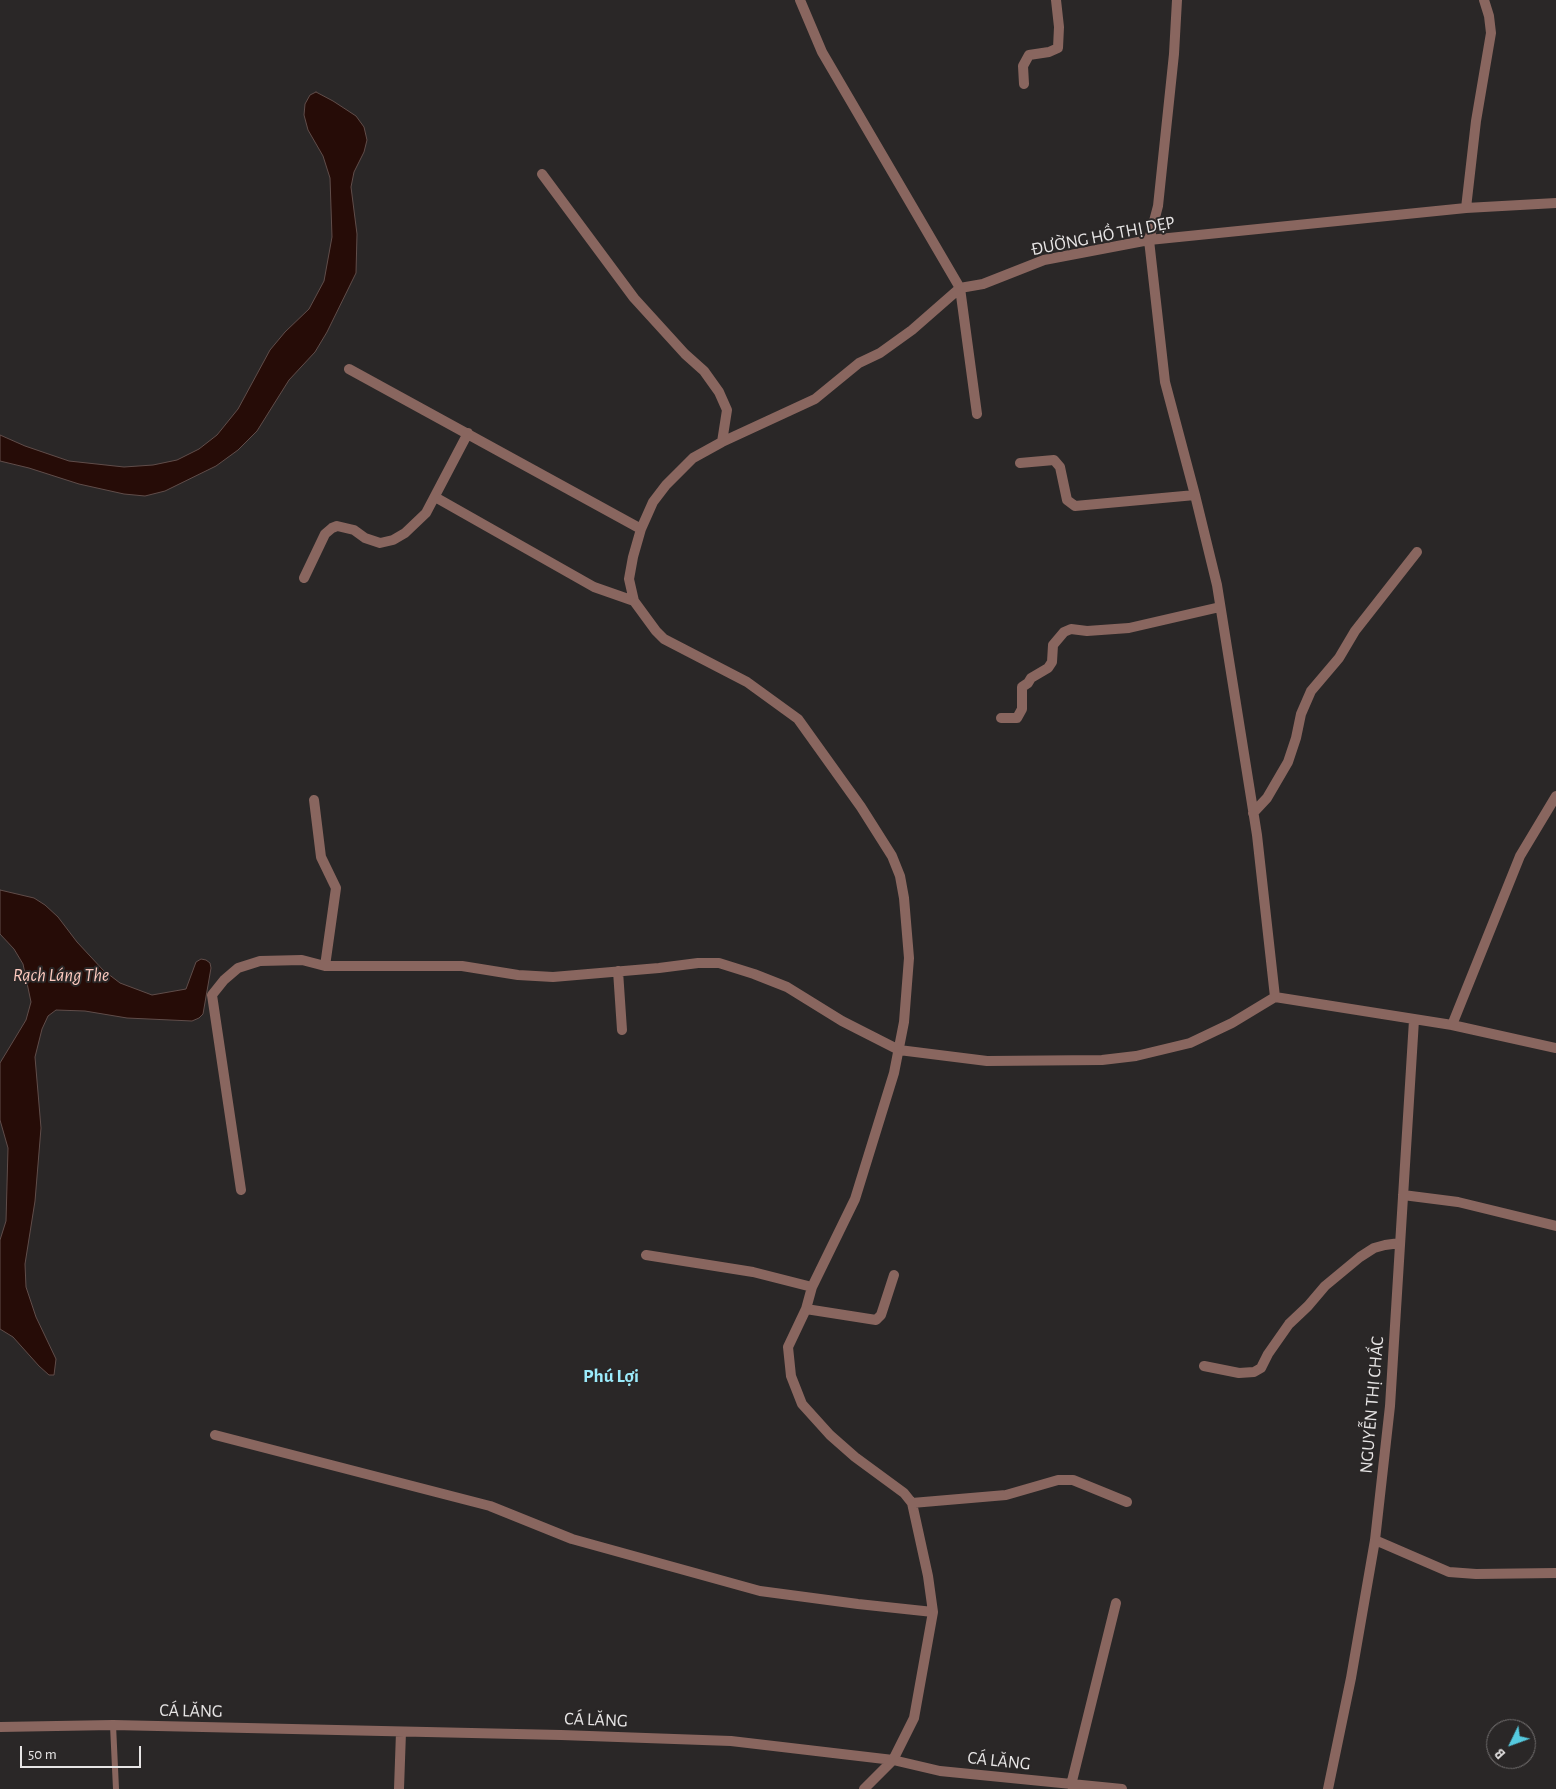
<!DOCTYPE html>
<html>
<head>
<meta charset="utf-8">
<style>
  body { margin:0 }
  #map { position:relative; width:1556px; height:1789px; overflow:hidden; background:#2a2727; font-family:"Alegreya Sans",sans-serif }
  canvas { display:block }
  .north { position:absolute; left:1486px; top:1719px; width:50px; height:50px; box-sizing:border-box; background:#2a2727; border:1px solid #767373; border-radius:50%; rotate:228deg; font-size:14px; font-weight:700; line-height:20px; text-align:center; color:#e7e5e5 }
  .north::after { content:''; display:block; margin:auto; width:18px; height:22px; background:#55cadf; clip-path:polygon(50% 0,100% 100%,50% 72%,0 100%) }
  .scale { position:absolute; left:20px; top:1746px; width:121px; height:22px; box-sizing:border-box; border:2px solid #e7e5e5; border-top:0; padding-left:6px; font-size:15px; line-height:18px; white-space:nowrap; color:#e7e5e5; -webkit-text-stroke:4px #2a2727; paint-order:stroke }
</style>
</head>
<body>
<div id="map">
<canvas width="1556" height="1789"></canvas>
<div class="north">B</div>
<div class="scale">50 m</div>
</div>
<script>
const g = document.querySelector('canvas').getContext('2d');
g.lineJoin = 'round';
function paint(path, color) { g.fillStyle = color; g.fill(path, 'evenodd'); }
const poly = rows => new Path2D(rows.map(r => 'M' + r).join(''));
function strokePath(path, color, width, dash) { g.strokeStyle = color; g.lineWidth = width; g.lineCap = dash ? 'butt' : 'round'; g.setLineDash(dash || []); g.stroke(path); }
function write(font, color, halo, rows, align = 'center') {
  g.font = font + ' "Alegreya Sans",sans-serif'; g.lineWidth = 4; g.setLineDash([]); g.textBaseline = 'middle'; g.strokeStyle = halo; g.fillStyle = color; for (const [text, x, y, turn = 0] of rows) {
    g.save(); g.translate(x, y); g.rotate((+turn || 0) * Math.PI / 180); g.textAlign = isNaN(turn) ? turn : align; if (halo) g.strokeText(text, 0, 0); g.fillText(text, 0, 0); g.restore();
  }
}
const water = poly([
  [316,92,333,101,356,116,364,127,367,140,364,152,354,172,351,187,357,234,356,273,327,332,315,352,289,380,257,431,238,450,216,466,165,491,145,496,124,494,79,484,29,468,0,461,0,435,25,446,69,461,124,467,153,465,177,460,199,449,217,435,238,409,270,350,285,332,309,309,324,281,332,237,330,178,323,156,308,130,304,115,305,104,310,95,316,92],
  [0,890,34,898,45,905,58,917,77,942,103,970,120,983,152,995,186,989,196,962,201,959,206,960,210,963,211,968,203,1014,199,1018,192,1021,127,1018,85,1011,56,1010,48,1016,42,1029,35,1057,41,1128,35,1201,25,1264,26,1287,36,1317,56,1359,54,1375,49,1375,39,1366,13,1337,0,1329,0,1240,6,1221,8,1148,0,1120,0,1063,26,1020,31,1002,23,964,14,949,0,934,0,890]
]);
const service = poly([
  [113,1725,116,1789]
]);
const minor = poly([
  [800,0,822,52,960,288,977,414],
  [1177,0,1174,54,1158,206,1149,240,1165,382,1195,495,1217,585,1257,835,1275,997,1452,1025,1556,1048],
  [1024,84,1023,66,1029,55,1049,52,1058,48,1059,27,1056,0],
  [542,174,634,298,685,354,704,371,719,392,727,410,722,442],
  [1466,208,1476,121,1491,33,1489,16,1484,0],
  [349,369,641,529],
  [1020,463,1054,460,1060,467,1067,500,1075,506,1195,495],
  [435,497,594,587,634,601,656,631,664,639,747,682,798,719,861,807,892,856,900,876,904,898,909,958,904,1022,894,1073,855,1199,812,1287,806,1309,788,1347,791,1376,802,1404,830,1435,855,1457,904,1493,912,1503,928,1576,933,1612,914,1718,893,1760,864,1789],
  [304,578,325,534,332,528,337,526,354,530,365,538,380,543,393,540,405,533,426,513,468,433],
  [634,601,629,579,633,557,641,529,653,502,666,485,693,458,722,442,815,399,859,363,880,353,912,330,960,288,983,284,1044,260,1149,240,1466,208,1556,203],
  [1001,718,1017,718,1022,709,1022,687,1028,683,1031,678,1048,668,1052,662,1053,645,1064,632,1071,629,1087,631,1129,628,1220,607],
  [314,800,321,857,336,888,325,966],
  [1253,813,1267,798,1288,762,1296,738,1301,714,1311,691,1339,658,1355,631,1417,552],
  [618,971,622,1030],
  [1452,1025,1520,856,1556,796],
  [241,1190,212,995,224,980,238,968,260,961,302,960,325,966,462,966,518,975,553,977,659,968,698,963,719,963,754,974,787,987,842,1021,899,1050,987,1061,1102,1060,1136,1056,1190,1043,1232,1023,1275,997],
  [1403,1195,1458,1202,1556,1226],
  [646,1255,753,1272,812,1287],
  [806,1309,876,1320,881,1315,894,1275],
  [1204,1366,1239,1373,1254,1372,1261,1368,1268,1354,1289,1324,1308,1306,1325,1286,1360,1257,1374,1248,1385,1245,1400,1243],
  [215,1435,490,1506,572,1539,760,1591,858,1604,933,1612],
  [912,1503,1006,1495,1058,1480,1073,1480,1127,1502],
  [1375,1540,1449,1572,1476,1574,1556,1573],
  [0,1727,113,1725,561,1735,731,1741,893,1760,940,1771,1122,1789],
  [1071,1785,1116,1603],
  [399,1789,401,1732],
  [1328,1789,1351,1678,1375,1540,1390,1406,1414,1020]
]);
const streetNames = [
  ["ĐƯỜNG HỒ THỊ DẸP",1103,236,-11],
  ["NGUYỄN THỊ CHẤC",1372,1405,-85],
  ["CÁ LĂNG",191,1711,1],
  ["CÁ LĂNG",596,1720,2],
  ["CÁ LĂNG",999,1761,6]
];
const waterNames = [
  ["Rạch Láng The",61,975]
];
const neighbourhoodNames = [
  ["Phú Lợi",611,1376]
];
paint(water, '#260c07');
strokePath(water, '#604d4a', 1);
strokePath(service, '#89665f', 6);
strokePath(minor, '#89665f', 10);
write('18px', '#e7e5e5', '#2a2727', streetNames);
write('italic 19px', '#fdcabf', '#2a2727', waterNames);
write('bold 19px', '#9beafa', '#2a2727', neighbourhoodNames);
</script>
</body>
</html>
